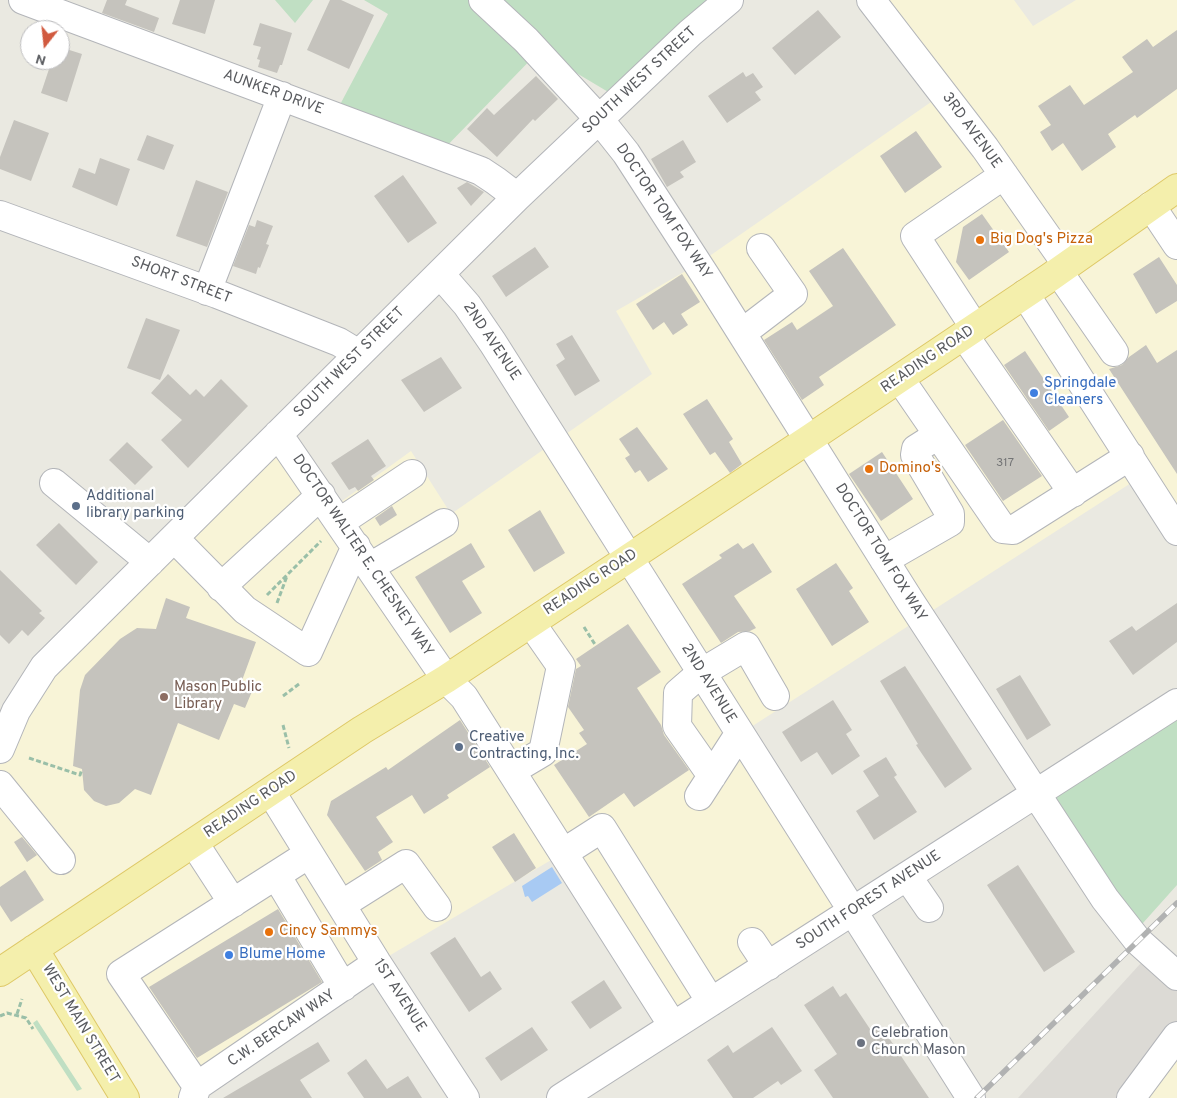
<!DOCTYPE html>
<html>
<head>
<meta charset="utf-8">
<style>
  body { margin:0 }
  #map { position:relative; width:1177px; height:1098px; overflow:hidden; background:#eae9e1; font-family:Overpass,sans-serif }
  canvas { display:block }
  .north { position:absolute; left:20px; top:20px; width:50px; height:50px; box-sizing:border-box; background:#fff; border:1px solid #bdbdbf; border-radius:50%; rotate:196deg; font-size:14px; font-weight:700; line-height:20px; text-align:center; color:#595b5f }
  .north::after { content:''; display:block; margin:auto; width:18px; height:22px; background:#d15a3f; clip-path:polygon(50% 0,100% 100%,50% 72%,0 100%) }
</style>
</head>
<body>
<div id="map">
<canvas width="1177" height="1098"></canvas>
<div class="north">N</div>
</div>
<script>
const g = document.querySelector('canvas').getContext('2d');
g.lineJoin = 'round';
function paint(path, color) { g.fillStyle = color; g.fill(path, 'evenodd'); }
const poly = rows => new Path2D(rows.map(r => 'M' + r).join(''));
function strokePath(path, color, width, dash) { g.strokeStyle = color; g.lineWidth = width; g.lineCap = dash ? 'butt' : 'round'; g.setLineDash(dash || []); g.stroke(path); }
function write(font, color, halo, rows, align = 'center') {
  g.font = font + ' Overpass,sans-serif'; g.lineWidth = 4.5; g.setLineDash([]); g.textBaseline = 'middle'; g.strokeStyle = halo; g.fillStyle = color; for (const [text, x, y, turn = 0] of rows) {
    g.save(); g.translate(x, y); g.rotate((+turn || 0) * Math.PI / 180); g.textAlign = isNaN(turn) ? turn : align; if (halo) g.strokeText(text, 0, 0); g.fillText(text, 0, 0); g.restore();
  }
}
const commercial = poly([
  [873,0,1014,0,1033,26,1076,0,1177,0,1177,521,1142,476,740,734,851,912,673,1026,563,853,377,963,192,1098,0,1098,0,749,16,711,278,434,331,509,411,451,451,514,652,374,616,311,698,264,944,93],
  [1177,1036,1177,1098,1131,1098]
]);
const industrial = poly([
  [1151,952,1177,976,1177,1036,1131,1098,1018,1098]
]);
const green = poly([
  [275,0,313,0,295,23],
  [364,0,730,0,620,99,568,68,544,46,438,155,334,116,388,14],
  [1177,701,1177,885,1143,923,1124,924,1036,794],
  [37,1020,82,1089,77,1091,36,1028,33,1023]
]);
const water = poly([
  [552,867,562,883,532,902,528,896,525,897,522,886]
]);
const building = poly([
  [107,0,127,0,125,5,159,18,154,32,102,13],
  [180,0,215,0,205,34,172,24],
  [330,0,341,0,374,15,349,69,307,50],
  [818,10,841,37,795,75,772,48],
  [260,23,292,33,282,65,280,65,277,73,258,67,260,60,257,59,261,47,253,45],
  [1177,30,1177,89,1137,118,1135,115,1108,134,1116,147,1082,171,1063,143,1052,151,1040,132,1051,125,1038,106,1070,85,1084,105,1133,72,1122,57,1147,39,1153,47],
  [60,47,82,54,67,102,41,93,52,60,60,60],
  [743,72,746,77,753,73,763,87,755,92,761,100,727,123,708,96],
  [536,76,558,99,535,121,533,119,497,157,467,129,487,108,494,115],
  [14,120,49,133,31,181,0,169,0,157],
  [916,131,942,167,905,193,880,156],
  [147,135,174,145,164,170,137,160],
  [683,140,696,162,680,172,684,177,667,187,651,159],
  [100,158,130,169,117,206,72,187,79,168,95,174],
  [403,175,437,223,408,243,374,196],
  [196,180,228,192,207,247,176,236],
  [467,182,484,192,471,206,457,188],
  [982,214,1009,252,969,280,956,262,963,227],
  [257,220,273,226,266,244,269,245,260,268,258,267,256,274,233,266,249,225,255,227],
  [535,247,549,267,506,297,492,276],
  [843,248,896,325,819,377,824,385,802,400,764,340,792,322,797,330,833,306,809,271],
  [1159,257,1177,285,1177,301,1156,314,1133,274],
  [682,274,700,302,681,314,688,325,673,335,664,322,653,330,636,304],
  [146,318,180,330,160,380,127,368],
  [572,335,600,381,575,396,556,365,565,359,556,344],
  [1146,345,1157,363,1177,350,1177,474,1109,369,1122,365,1129,357],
  [1025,351,1069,417,1049,431,1004,365],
  [441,357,462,388,424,412,401,380],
  [168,374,190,395,196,389,204,397,221,379,248,406,188,468,161,440,182,420,151,393],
  [707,399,733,439,729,442,742,464,730,473,715,452,710,455,683,414],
  [1003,420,1042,476,1003,501,965,445],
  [637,427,668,469,648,482,640,470,635,473,625,458,630,455,619,439],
  [368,439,386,466,371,476,374,480,358,491,355,487,349,490,331,463],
  [127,442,153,467,135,485,109,460],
  [882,452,913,499,881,521,849,474],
  [392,506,397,515,380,526,375,518],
  [540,510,565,553,534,572,508,530],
  [59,523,98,562,76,585,36,545],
  [471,543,485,567,462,581,482,613,450,633,415,577],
  [738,543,743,549,753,543,772,572,734,596,756,628,750,631,738,632,721,643,682,584,722,558,719,555],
  [836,563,853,588,849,591,869,622,832,646,796,589],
  [0,570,42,611,39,613,45,618,28,636,22,630,9,644,0,635],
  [166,598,190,607,186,618,256,642,240,686,253,689,245,708,234,704,219,740,178,723,151,795,135,789,119,803,106,806,94,801,84,790,82,769,73,766,80,690,85,675,120,639,137,628,156,629],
  [1177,603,1177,642,1133,675,1109,641,1132,626,1136,631],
  [628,624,661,672,637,688,661,725,664,735,689,770,634,807,624,793,589,817,554,765,587,744,579,733,584,730,568,707,576,669,581,666,576,659],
  [905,666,972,769,945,788,916,745,918,744,880,681],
  [1020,675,1051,725,1027,740,996,689],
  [833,700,852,730,846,734,860,756,832,775,817,752,801,762,782,732],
  [460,720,490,767,447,795,449,798,424,814,412,795,376,817,393,842,378,852,382,860,365,871,327,815,331,801,386,767,388,770],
  [886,757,897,775,894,777,917,812,874,840,856,811,879,796,863,771],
  [514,833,536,868,515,882,492,847],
  [22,837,37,855,27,862,14,842],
  [1018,865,1075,952,1044,972,987,885],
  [25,870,44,900,11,922,0,905,0,887],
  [278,909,322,982,197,1058,149,987],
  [455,937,481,977,490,971,502,989,469,1012,430,953],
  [604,980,622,1008,590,1029,571,1002],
  [833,986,840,997,846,993,872,1032,881,1026,929,1098,833,1098,814,1070,837,1054,804,1005],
  [532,1027,548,1050,501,1081,485,1058],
  [772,1027,802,1071,781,1085,778,1081,753,1098,733,1098,707,1060,728,1045,733,1053],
  [318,1042,330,1061,300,1080,312,1098,223,1098],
  [366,1059,387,1089,408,1076,422,1098,364,1098,347,1073]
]);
const path = poly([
  [267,595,321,541],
  [277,603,287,576],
  [584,627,596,646],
  [283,696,299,684],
  [283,725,289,748],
  [29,758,80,775,82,769],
  [17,1014,22,999],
  [0,1016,7,1013,26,1018,33,1029]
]);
const minor = poly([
  [23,0,481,171,496,181,517,197],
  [483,0,526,40,599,119,626,153,705,275,910,601,1105,899,1138,941,1177,976],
  [871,0,985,148,1067,265],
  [1151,206,1177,245],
  [0,215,217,294,339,342,359,354],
  [1058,271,1114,352],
  [440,274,467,305,493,343,971,1098],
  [207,291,282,96],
  [1025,294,1177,531],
  [975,328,915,236,1004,175],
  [742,333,793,294,761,248],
  [964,335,1073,493],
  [900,379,1003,529,1013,530,1130,456],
  [278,434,446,679,464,697,673,1026],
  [54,483,150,562],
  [340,522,412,474],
  [174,538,245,610,308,652,356,546],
  [884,560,950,522,950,514,915,455,916,449,938,435],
  [370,567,444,523],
  [221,587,321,495],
  [0,749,16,711,44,667,517,197,690,33,729,0],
  [511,771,543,752,561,666,531,623],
  [712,776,677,726,678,693,701,673,746,646,775,696],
  [0,785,61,860],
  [271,792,377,963,465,1098],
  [699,796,739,734],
  [194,843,233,903],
  [563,853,602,828,711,1002],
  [276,875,343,987],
  [907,876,929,908],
  [341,905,406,864,437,907],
  [752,942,768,966],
  [197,1086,121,974,309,854],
  [193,1098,197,1086,377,963],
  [561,1098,1177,703],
  [1131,1098,1177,1036]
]);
const major = poly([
  [34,949,125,1098],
  [0,972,362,730,446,679,809,439,1049,278,1177,188]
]);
const rail = poly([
  [977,1098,1177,903]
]);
const markers = [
  [980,240,5,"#e8710a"],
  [1034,393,5,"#3f7fe0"],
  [869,469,5,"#e8710a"],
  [76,506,5,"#5c6f8a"],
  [164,697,5,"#8d6e63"],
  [459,747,5,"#5c6f8a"],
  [269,932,5,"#e8710a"],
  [229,955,5,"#3f7fe0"],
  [861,1043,5,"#6b7280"]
];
const numberNames = [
  ["317",1005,464]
];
const streetNames = [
  ["SOUTH WEST STREET",640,81,-43],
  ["AUNKER DRIVE",273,93,20],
  ["3RD AVENUE",971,131,54],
  ["DOCTOR TOM FOX WAY",663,212,56],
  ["SHORT STREET",181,281,21],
  ["2ND AVENUE",491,342,56],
  ["READING ROAD",928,360,-34],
  ["SOUTH WEST STREET",350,363,-45],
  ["DOCTOR TOM FOX WAY",880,553,58],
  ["DOCTOR WALTER E. CHESNEY WAY",362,556,56],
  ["READING ROAD",591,583,-33],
  ["2ND AVENUE",708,684,58],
  ["READING ROAD",251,805,-34],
  ["SOUTH FOREST AVENUE",869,901,-33],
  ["1ST AVENUE",399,996,57],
  ["WEST MAIN STREET",80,1024,59],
  ["C.W. BERCAW WAY",282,1029,-34]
];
const foodNames = [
  ["Big Dog's Pizza",990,240],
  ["Domino's",879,469],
  ["Cincy Sammys",279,932]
];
const shopNames = [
  ["Springdale",1044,384],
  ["Cleaners",1044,401],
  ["Blume Home",239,955]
];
const serviceNames = [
  ["Additional",86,497],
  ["library parking",86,514],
  ["Creative",469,738],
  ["Contracting, Inc.",469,755]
];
const educationNames = [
  ["Mason Public",174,688],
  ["Library",174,705]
];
const worshipNames = [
  ["Celebration",871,1034],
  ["Church Mason",871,1051]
];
paint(commercial, '#f8f4d7');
paint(industrial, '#dcdad5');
paint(green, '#c0dfc3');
paint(water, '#a8caf3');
paint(building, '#c5c3bd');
strokePath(minor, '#b3b5b9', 30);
strokePath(major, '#dec866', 30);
strokePath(path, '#9abfa8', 3, [5, 2.5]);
strokePath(minor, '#fff', 28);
strokePath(major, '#f4efac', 28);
strokePath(rail, '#b1b2b2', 5.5);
strokePath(rail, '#fff', 4, [11]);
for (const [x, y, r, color] of markers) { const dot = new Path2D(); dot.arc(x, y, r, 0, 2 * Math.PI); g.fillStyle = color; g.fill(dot); strokePath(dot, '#fff', 2); }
write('12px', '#747576', null, numberNames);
write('15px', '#595b5f', '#fff', streetNames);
write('15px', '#c56008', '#fff', foodNames, 'left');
write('15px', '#366cbe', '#fff', shopNames, 'left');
write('15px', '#4e5e75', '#fff', serviceNames, 'left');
write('15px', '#785e54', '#fff', educationNames, 'left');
write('15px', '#5b616d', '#fff', worshipNames, 'left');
</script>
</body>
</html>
